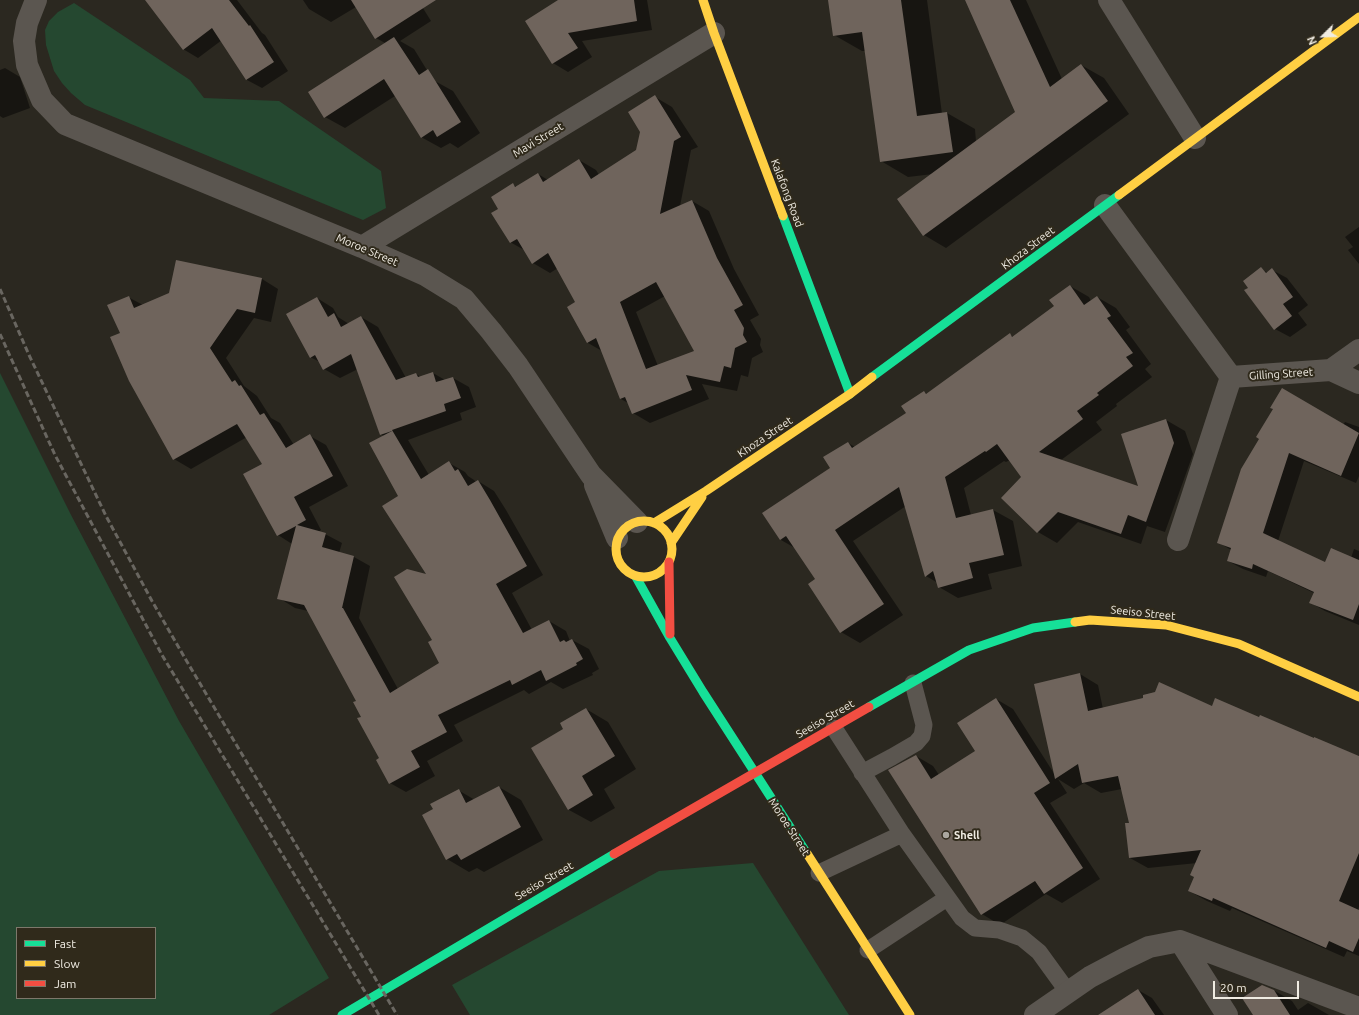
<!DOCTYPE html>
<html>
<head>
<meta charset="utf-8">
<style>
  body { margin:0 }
  #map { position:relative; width:1359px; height:1015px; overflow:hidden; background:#2b2820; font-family:Ubuntu,sans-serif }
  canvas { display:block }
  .legend { position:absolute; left:16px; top:927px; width:140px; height:72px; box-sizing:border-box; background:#302a1b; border:1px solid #7d786b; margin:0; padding:5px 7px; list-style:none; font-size:12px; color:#f0ece3 }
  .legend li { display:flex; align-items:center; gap:8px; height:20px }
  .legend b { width:20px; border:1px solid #7d786b }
  .north { position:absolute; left:1303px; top:16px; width:40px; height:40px; -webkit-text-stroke:3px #302a1b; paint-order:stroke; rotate:247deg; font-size:11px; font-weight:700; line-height:16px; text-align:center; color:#f0ece3 }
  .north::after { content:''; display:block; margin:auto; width:14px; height:18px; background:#f0ece3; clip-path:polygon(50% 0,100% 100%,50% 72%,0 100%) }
  .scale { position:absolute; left:1213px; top:981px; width:86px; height:18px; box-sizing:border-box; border:2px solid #f0ece3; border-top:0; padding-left:5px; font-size:12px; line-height:14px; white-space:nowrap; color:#f0ece3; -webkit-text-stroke:3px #302a1b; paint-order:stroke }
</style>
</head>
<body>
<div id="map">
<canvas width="1359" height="1015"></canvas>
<ul class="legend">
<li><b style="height:5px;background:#16e098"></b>Fast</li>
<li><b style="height:5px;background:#ffcf43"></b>Slow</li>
<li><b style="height:5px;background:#f24e42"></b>Jam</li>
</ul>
<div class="north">N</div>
<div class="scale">20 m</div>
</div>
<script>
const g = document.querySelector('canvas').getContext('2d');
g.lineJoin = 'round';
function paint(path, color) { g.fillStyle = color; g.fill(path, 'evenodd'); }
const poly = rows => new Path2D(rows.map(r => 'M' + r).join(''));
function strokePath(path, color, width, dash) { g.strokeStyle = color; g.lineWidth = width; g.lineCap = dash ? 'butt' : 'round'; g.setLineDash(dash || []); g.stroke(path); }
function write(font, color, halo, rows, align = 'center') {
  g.font = font + ' Ubuntu,sans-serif'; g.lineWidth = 4; g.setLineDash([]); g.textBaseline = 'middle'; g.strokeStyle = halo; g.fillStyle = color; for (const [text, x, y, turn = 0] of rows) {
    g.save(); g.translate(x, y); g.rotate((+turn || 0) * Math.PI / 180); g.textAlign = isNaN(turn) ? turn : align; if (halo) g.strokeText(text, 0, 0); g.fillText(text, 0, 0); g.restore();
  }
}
const green = poly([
  [74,3,190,80,204,98,279,101,381,171,386,208,363,220,85,105,71,93,62,83,54,71,46,45,45,30,49,21,58,12],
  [0,373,70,513,179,721,329,978,269,1015,0,1015],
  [17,928,155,928,155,998,17,998],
  [753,863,849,1015,470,1015,452,985,659,871]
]);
const shadow = poly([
  [157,0,237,0,262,33,265,35,288,71,262,88,247,80,222,40,198,58,183,49],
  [303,0,429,0,421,5,431,21,400,41,414,49,433,80,453,91,480,133,458,148,450,143,441,148,421,137,395,96,345,128,325,117,385,43,376,38,356,7,331,22,309,9],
  [560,0,647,0,652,30,582,41,592,57,568,72,553,63,527,21],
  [829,0,927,0,942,114,947,113,975,129,976,142,1017,113,966,0,1026,0,1062,79,1081,65,1104,78,1129,114,946,248,924,235,933,174,908,177,881,161,866,51,862,51,834,35],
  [5,68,20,77,30,108,3,118,0,116,0,70],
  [655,97,672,107,698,147,691,150,680,206,692,201,709,211,734,269,759,315,750,320,761,339,760,345,763,352,752,358,748,377,741,375,737,391,702,384,709,399,650,423,633,413,628,403,621,399,602,351,588,343,568,307,577,302,558,268,550,273,533,263,526,251,510,242,500,209,513,185,517,187,538,174,548,180,579,160,596,170,599,175,637,151],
  [665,296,695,352,658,366,636,312],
  [1359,227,1359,264,1348,250,1353,247,1345,237],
  [1261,269,1268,273,1272,270,1287,278,1308,305,1298,313,1307,325,1290,337,1275,329,1249,288],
  [262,279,278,289,271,322,254,318,226,358,244,386,257,396,271,418,280,423,294,445,310,436,326,445,348,486,309,507,321,530,318,532,325,534,342,543,339,553,354,557,370,566,359,618,398,689,440,664,434,640,428,576,399,496,384,436,380,434,358,369,340,378,324,369,320,362,310,357,317,298,333,308,338,317,349,324,361,317,378,327,406,378,416,374,421,377,433,373,445,380,453,378,469,387,476,407,460,413,462,420,408,440,429,475,449,463,465,472,468,476,474,480,476,482,478,481,494,491,506,510,543,575,512,593,532,630,549,621,566,631,570,641,572,640,589,649,599,669,592,673,593,675,563,689,551,682,529,694,524,690,454,725,463,741,427,761,435,776,406,792,390,783,362,717,357,701,308,611,295,608,279,598,292,544,278,535,263,464,247,437,191,469,174,459,121,334,128,297,143,305],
  [1070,286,1089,297,1091,301,1097,297,1116,308,1130,327,1126,330,1151,364,1145,369,1152,377,1116,404,1117,406,1096,422,1102,430,1061,460,1140,488,1166,420,1185,431,1193,454,1165,532,1147,526,1141,544,1078,522,1057,543,1038,532,1002,498,1022,478,1010,460,1006,462,1004,461,964,488,971,515,993,510,1013,521,1022,566,988,574,992,589,958,598,939,587,938,583,926,576,906,506,853,541,903,615,860,643,841,632,816,580,795,548,781,540,832,468,848,443,855,447,907,413,924,392,927,394,1010,335,1013,337,1055,306],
  [1345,422,1359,427,1359,476,1356,483,1304,461,1278,541,1326,563,1351,558,1354,549,1359,551,1359,625,1325,611,1311,603,1314,593,1268,571,1266,577,1243,569,1228,561,1231,550,1218,542,1241,470,1343,425],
  [1080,674,1098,685,1103,709,1212,707,1259,719,1359,756,1359,907,1358,910,1359,911,1359,956,1347,951,1344,957,1232,908,1230,911,1207,901,1189,891,1195,877,1197,863,1148,868,1130,858,1130,824,1122,789,1101,793,1084,783,1074,789,1058,779,1067,793,1050,803,1100,879,1062,903,1046,894,1000,925,982,914,889,771,916,756,933,766,939,775,976,751,996,699,1013,709,1055,775],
  [586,709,608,722,636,769,604,789,615,808,591,822,569,810,532,748,564,729],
  [499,787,521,800,543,840,484,872,477,868,469,872,447,859,434,809,458,790,475,800],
  [1138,990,1152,998,1164,1015,1100,1015],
  [1273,990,1292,1001,1298,1010,1308,1003,1329,1015,1254,1015]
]);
const building = poly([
  [145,0,229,0,249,26,250,25,274,62,246,80,212,28,183,50],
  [351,0,436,0,375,39],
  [558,0,634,0,637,21,568,33,578,48,552,64,525,21],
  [828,0,901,0,917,116,947,112,953,152,880,162,862,32,833,36],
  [965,0,1010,0,1050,87,1081,64,1108,101,923,236,897,199,1015,112],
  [394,37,419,75,428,69,461,122,437,137,433,130,421,138,384,79,324,118,308,92],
  [655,95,681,137,674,141,660,214,692,200,717,258,743,305,734,310,744,328,743,335,747,342,735,348,731,368,724,366,720,382,686,375,692,390,632,414,625,397,620,399,596,338,587,343,567,307,575,302,548,253,532,264,517,239,510,243,491,213,498,209,491,197,513,183,515,187,538,173,543,182,579,159,591,179,636,150,640,132,628,112],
  [656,282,694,351,646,369,620,302],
  [176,260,262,278,255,313,237,309,210,348,232,382,235,380,239,386,241,385,260,415,264,413,286,448,310,434,333,476,294,497,306,520,297,525,326,533,322,547,354,556,342,608,343,608,390,693,439,663,428,642,432,640,394,577,407,569,426,574,382,506,398,496,369,443,392,431,380,435,351,354,323,370,315,355,310,358,286,314,317,297,328,317,334,313,341,327,361,316,396,380,416,373,418,377,433,372,436,382,453,377,461,398,444,404,446,411,392,430,421,479,449,461,455,471,458,469,468,486,478,480,490,500,527,566,496,584,523,633,549,620,560,642,564,640,566,642,572,639,583,659,576,663,577,665,546,681,541,670,512,685,510,680,438,715,447,732,411,751,420,767,389,784,376,760,379,758,357,718,361,717,353,702,356,701,304,605,277,599,296,526,277,536,243,474,262,464,237,424,173,460,129,381,110,337,120,333,107,305,129,296,134,308,169,293],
  [1261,267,1266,273,1272,268,1293,297,1283,304,1292,316,1274,330,1244,290,1248,288,1243,281],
  [1070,285,1084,305,1097,296,1111,316,1107,318,1133,353,1126,357,1133,366,1097,393,1099,395,1077,411,1083,419,1039,452,1138,486,1121,434,1166,419,1174,443,1146,522,1128,515,1121,534,1058,512,1037,533,1001,498,1021,477,997,444,986,452,985,451,945,477,956,518,993,509,1004,555,969,563,973,578,938,588,933,571,925,577,899,487,835,530,884,604,840,633,808,584,815,579,786,536,780,540,762,513,830,468,823,457,848,442,852,448,906,413,901,406,924,391,926,394,1010,333,1012,337,1054,306,1049,300],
  [1282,388,1359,433,1341,476,1289,453,1263,533,1325,562,1331,548,1359,560,1359,604,1353,620,1309,603,1314,592,1253,564,1252,569,1227,561,1231,548,1217,543,1241,469,1259,439,1256,437,1273,409,1270,408],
  [1080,673,1088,711,1143,698,1143,695,1155,692,1159,682,1212,706,1215,698,1259,717,1260,715,1314,738,1314,737,1359,756,1359,853,1339,901,1359,910,1359,938,1353,952,1329,941,1326,948,1213,898,1212,901,1188,891,1194,877,1190,875,1201,850,1129,858,1125,823,1129,823,1118,776,1082,783,1078,764,1055,779,1034,684],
  [996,698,1050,783,1034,793,1083,868,1044,894,1035,881,981,915,888,770,916,755,931,779,975,751,957,723],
  [586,708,615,756,582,776,593,795,568,810,531,748,563,729,560,723],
  [499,786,521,827,461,860,457,854,446,860,422,815,433,809,430,804,459,789,466,803],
  [1262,985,1274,990,1290,1015,1253,1015,1242,998],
  [1138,989,1155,1015,1098,1015]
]);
const lane = poly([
  [834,728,902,834,962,918,975,928,999,930,1022,938,1039,952,1068,992],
  [862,773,892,757,916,743,922,736,924,725,913,683],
  [819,873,902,834],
  [868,950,947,898]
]);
const street = poly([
  [36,0,27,23,24,41,27,65,42,100,65,124,362,247,425,275,464,299,491,331,518,366,591,475,637,522],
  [1109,0,1195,138],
  [1105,205,1231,377,1178,540],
  [362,247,714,33],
  [1331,370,1359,350],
  [1231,377,1331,370,1359,383],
  [595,485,617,538],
  [1180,941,1227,1015],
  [1035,1015,1090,977,1124,959,1149,947,1180,941,1359,1008]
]);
const fast = poly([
  [783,216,850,394],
  [872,377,1119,195],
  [636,577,670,638,703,692,806,852],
  [869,707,969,650,1033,628,1075,622],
  [342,1015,614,854]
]);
const slow = poly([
  [703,0,714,33,783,216],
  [1119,195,1359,17],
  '616 549a28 28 0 1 1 56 0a28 28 0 1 1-56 0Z',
  [654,523,706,491,850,394,872,377],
  [671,543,702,497],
  [1075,622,1090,620,1166,625,1239,644,1359,697],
  [806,852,910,1015]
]);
const jam = poly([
  [669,562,670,634],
  [614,854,869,707]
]);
const rail = poly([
  [0,289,29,355,106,516,152,601,186,660,397,1015],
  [0,334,55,455,162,655,379,1015]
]);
const markers = [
  [946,835,4,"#aba79f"]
];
const streetNames = [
  ["Mavi Street",538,140,-31],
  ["Kalafong Road",787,193,69],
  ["Khoza Street",1028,248,-37],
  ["Moroe Street",367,250,23],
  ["Gilling Street",1281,374,-4],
  ["Khoza Street",765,437,-34],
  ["Seeiso Street",1143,613,6],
  ["Seeiso Street",825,719,-30],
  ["Moroe Street",789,827,57],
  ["Seeiso Street",544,881,-30]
];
const poiNames = [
  ["Shell",954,835]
];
paint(green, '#254830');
paint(shadow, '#0007');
paint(building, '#6f645c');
strokePath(lane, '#5b5650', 17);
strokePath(street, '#5b5650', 22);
strokePath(fast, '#16e098', 9);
strokePath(slow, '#ffcf43', 9);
strokePath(jam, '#f24e42', 9);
strokePath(rail, '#696660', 3, [6, 3]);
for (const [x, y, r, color] of markers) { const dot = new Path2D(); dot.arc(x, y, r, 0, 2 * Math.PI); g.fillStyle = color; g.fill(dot); strokePath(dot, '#302a1b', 1.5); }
write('11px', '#f0ece3', '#302a1b', streetNames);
write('bold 11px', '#f0ece3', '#302a1b', poiNames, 'left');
</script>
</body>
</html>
